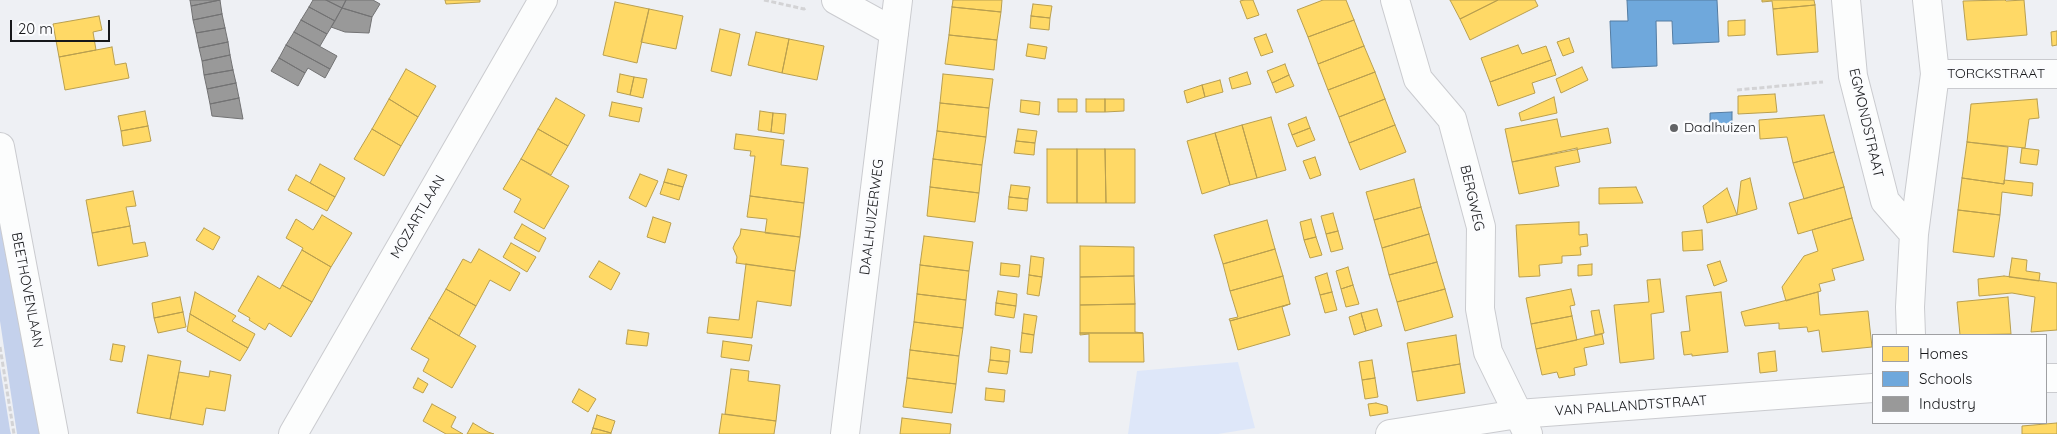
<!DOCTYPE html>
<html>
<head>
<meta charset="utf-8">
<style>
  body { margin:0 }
  #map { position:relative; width:2057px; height:434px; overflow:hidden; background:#eef0f4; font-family:Quicksand,sans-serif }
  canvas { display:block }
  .legend { position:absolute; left:1872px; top:334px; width:175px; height:90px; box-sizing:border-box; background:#fbfcfe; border:1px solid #9fa0a3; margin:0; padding:6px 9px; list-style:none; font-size:15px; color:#16171a }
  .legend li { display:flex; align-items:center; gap:10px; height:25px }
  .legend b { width:25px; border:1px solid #9fa0a3 }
  .scale { position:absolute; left:10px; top:20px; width:100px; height:22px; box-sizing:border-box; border:2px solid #16171a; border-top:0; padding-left:6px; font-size:15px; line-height:18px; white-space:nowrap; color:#16171a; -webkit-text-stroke:4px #fbfcfe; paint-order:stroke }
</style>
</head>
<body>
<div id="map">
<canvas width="2057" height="434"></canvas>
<ul class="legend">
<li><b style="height:14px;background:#ffd966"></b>Homes</li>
<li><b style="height:14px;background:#6fa8dc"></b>Schools</li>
<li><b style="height:14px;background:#999"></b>Industry</li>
</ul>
<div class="scale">20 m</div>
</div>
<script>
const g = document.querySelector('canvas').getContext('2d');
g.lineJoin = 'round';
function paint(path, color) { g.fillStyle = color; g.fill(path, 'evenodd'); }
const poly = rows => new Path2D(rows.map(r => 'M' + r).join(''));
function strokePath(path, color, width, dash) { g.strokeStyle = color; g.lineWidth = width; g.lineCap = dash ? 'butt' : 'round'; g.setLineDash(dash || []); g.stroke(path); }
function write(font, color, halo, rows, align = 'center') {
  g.font = font + ' Quicksand,sans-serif'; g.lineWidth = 5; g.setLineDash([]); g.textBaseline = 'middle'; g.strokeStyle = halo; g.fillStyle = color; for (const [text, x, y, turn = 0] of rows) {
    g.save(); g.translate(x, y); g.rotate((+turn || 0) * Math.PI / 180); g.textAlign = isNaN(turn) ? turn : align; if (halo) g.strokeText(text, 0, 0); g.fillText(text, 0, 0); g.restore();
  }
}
const green = poly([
  [1238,362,1255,428,1218,434,1128,434,1137,371]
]);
const forest = poly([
  [0,218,41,434,17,434,0,321],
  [0,367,10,430,11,434,0,434]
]);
const homes = poly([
  [445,0,480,0,480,2,446,4,445,0],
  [953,0,1002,0,1001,12,952,7,953,0],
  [1244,0,1253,0,1259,15,1247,19,1240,1,1244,0],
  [1323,0,1346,0,1354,20,1308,37,1297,10,1323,0],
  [1450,0,1498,0,1460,19,1450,0],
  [1498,0,1535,0,1538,6,1470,40,1460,19,1498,0],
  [1762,0,1814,0,1815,5,1773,9,1772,1,1762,2,1762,0],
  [2005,0,2006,1,2024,0,2027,35,1967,40,1963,1,2005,0],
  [615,2,649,9,637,63,603,55,615,2],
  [1033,4,1052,6,1050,18,1031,16,1033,4],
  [1815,5,1818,52,1777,55,1773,9,1815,5],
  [952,7,1001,12,997,40,949,35,952,7],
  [649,9,683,16,676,49,641,42,649,9],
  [99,16,102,30,93,32,96,50,59,57,53,24,99,16],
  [1031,16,1050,18,1049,30,1030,28,1031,16],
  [1354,20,1364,46,1318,64,1308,37,1354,20],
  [1745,20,1745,35,1728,36,1728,21,1745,20],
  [720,29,740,34,731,76,711,71,720,29],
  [2057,31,2057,45,2052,46,2051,32,2057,31],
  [756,32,789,39,782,73,748,65,756,32],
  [1266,34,1273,52,1261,56,1254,38,1266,34],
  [949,35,997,40,994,70,945,64,949,35],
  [1569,38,1574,52,1563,56,1557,42,1569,38],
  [789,39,824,46,817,80,782,73,789,39],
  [1028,44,1047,47,1045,59,1026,56,1028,44],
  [1518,45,1522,54,1546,46,1551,60,1490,82,1481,58,1518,45],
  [1364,46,1375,72,1328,90,1318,64,1364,46],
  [112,47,115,65,126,63,129,78,65,90,59,57,112,47],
  [1551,60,1556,75,1532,83,1535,93,1498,106,1490,82,1551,60],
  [1285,64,1289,75,1272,83,1267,71,1285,64],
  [1582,67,1588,80,1561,93,1556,79,1582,67],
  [406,69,436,86,418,117,389,99,406,69],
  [1247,72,1251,84,1232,89,1229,78,1247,72],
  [1375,72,1385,99,1339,117,1328,90,1375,72],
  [620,74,634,77,630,95,617,92,620,74],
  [943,74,993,79,989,108,940,103,943,74],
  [1289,75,1294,86,1276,93,1272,83,1289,75],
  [634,77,647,79,643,98,630,95,634,77],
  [1220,80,1223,92,1205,97,1202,85,1220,80],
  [1202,85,1205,97,1187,103,1184,91,1202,85],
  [1775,94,1777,112,1738,114,1738,96,1775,94],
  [1554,97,1557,113,1521,121,1519,113,1554,97],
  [556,98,585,115,568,146,538,129,556,98],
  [389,99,418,117,401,146,372,129,389,99],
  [1058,99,1077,99,1077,112,1058,112,1058,99],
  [1086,99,1105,99,1105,112,1086,112,1086,99],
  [1105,99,1124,99,1124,111,1105,112,1105,99],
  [1385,99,1395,125,1349,143,1339,117,1385,99],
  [2037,99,2039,118,2029,119,2025,148,1967,142,1971,104,2037,99],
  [1021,100,1040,102,1039,115,1020,112,1021,100],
  [612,102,642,108,639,122,609,116,612,102],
  [940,103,989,108,986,137,937,131,940,103],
  [145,111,148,126,121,131,118,116,145,111],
  [760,111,773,113,771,132,758,130,760,111],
  [773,113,786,114,784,134,771,132,773,113],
  [1824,115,1834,152,1793,163,1787,137,1760,139,1759,120,1824,115],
  [1271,117,1286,170,1257,178,1242,125,1271,117],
  [1306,117,1310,128,1292,135,1288,124,1306,117],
  [1557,119,1561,137,1608,128,1611,143,1512,162,1505,129,1557,119],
  [1242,125,1257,178,1230,185,1215,133,1242,125],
  [1395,125,1406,152,1360,170,1349,143,1395,125],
  [148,126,151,141,123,146,121,131,148,126],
  [1310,128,1315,140,1297,147,1292,135,1310,128],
  [372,129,401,146,384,176,354,159,372,129],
  [538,129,568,146,551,175,521,159,538,129],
  [1018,129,1037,131,1035,143,1016,141,1018,129],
  [937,131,986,137,982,165,933,159,937,131],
  [1215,133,1230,185,1202,194,1187,141,1215,133],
  [736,134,784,140,781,165,808,168,804,203,750,196,755,156,750,156,751,151,734,149,736,134],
  [1016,141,1035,143,1034,155,1014,153,1016,141],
  [1967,142,2008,147,2004,184,1962,178,1967,142],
  [1577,148,1580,162,1555,167,1559,186,1519,194,1512,162,1577,148],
  [2022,148,2039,150,2037,165,2020,163,2022,148],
  [1047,149,1077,149,1077,203,1047,203,1047,149],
  [1077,149,1105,149,1106,203,1077,203,1077,149],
  [1105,149,1135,149,1135,203,1106,203,1105,149],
  [1834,152,1844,187,1804,199,1793,163,1834,152],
  [1315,157,1321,175,1310,179,1303,161,1315,157],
  [521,159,569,186,544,229,514,212,521,199,503,189,521,159],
  [933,159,982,165,979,193,930,187,933,159],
  [320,164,345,178,335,197,310,183,320,164],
  [668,169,687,175,683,187,664,182,668,169],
  [640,174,658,181,646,207,629,198,640,174],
  [296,175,335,197,327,211,288,190,296,175],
  [1750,178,1757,209,1737,215,1741,181,1750,178],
  [1962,178,2004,184,2004,180,2033,183,2032,196,2002,192,2000,215,1958,210,1962,178],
  [1414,179,1421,207,1374,220,1366,192,1414,179],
  [664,182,683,187,679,200,660,194,664,182],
  [1011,185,1030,187,1028,199,1009,197,1011,185],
  [930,187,979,193,975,222,927,216,930,187],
  [1636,187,1643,203,1599,204,1599,188,1636,187],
  [1844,187,1852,218,1798,234,1789,203,1844,187],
  [1727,188,1737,215,1707,223,1703,206,1727,188],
  [133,191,136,206,126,207,130,226,92,233,86,200,133,191],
  [750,196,804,203,800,237,765,233,767,219,747,217,750,196],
  [1009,197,1028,199,1027,211,1008,209,1009,197],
  [1421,207,1429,234,1382,248,1374,220,1421,207],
  [1958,210,2000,215,1994,257,1953,252,1958,210],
  [1333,213,1338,231,1326,234,1321,216,1333,213],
  [322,215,352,233,331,267,302,250,303,248,286,238,296,219,313,230,322,215],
  [653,217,671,223,665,243,647,237,653,217],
  [1852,218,1864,260,1832,269,1835,280,1819,284,1821,291,1786,301,1782,287,1804,256,1818,251,1812,230,1852,218],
  [1311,219,1316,237,1304,240,1300,222,1311,219],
  [1267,220,1275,249,1223,264,1214,235,1267,220],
  [1579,222,1579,235,1587,234,1588,246,1580,247,1581,255,1562,256,1562,263,1539,265,1540,276,1519,277,1516,225,1579,222],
  [522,224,546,238,539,252,514,238,522,224],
  [130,226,133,244,145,242,148,256,98,266,92,233,130,226],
  [204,228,220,237,213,250,196,240,204,228],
  [741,229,800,237,795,271,736,263,737,257,733,248,735,243,740,235,741,229],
  [1702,230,1703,250,1683,251,1682,232,1702,230],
  [1338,231,1343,249,1331,252,1326,234,1338,231],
  [1429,234,1437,262,1389,275,1382,248,1429,234],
  [924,236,973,242,969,271,920,265,924,236],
  [1316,237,1322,255,1310,258,1304,240,1316,237],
  [511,243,536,257,527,272,503,257,511,243],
  [1080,246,1134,247,1134,276,1080,277,1080,246],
  [479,249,520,273,510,291,490,280,476,306,446,289,463,259,471,263,479,249],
  [1275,249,1283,276,1230,291,1223,264,1275,249],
  [302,250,331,267,312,302,282,285,302,250],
  [1031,256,1044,258,1042,277,1029,275,1031,256],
  [2012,258,2027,260,2026,271,2040,273,2039,281,2009,277,2012,258],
  [599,261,620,273,611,290,589,277,599,261],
  [1720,261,1727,281,1714,286,1707,265,1720,261],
  [1437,262,1445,289,1397,302,1389,275,1437,262],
  [1001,263,1020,265,1019,277,1000,275,1001,263],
  [746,264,795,271,791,306,757,301,752,338,707,333,709,317,739,320,746,264],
  [1592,264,1592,275,1578,276,1578,265,1592,264],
  [920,265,969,271,966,300,917,294,920,265],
  [1348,267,1353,285,1341,289,1336,271,1348,267],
  [1327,273,1332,292,1320,295,1315,277,1327,273],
  [1029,275,1042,277,1039,296,1027,294,1029,275],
  [258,276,280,289,282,285,312,302,291,337,269,323,265,330,249,320,250,318,238,311,258,276],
  [1134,276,1135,304,1080,305,1080,277,1134,276],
  [1283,276,1290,304,1230,321,1229,319,1238,317,1230,291,1283,276],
  [2004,276,2057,283,2057,330,2031,332,2035,297,2012,293,1979,296,1978,279,2004,276],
  [1660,279,1664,312,1651,314,1654,359,1620,363,1614,305,1649,302,1647,280,1660,279],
  [1353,285,1359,304,1346,307,1341,289,1353,285],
  [446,289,476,306,459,336,429,318,446,289],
  [1445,289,1453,317,1405,331,1397,302,1445,289],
  [1571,289,1575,305,1570,306,1572,316,1531,324,1526,298,1571,289],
  [998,291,1017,294,1016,306,996,303,998,291],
  [195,292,236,316,232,321,255,334,248,348,190,314,195,292],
  [1332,292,1337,310,1325,313,1320,295,1332,292],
  [1721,292,1728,352,1692,356,1692,354,1684,355,1681,332,1690,331,1686,296,1721,292],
  [1818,292,1820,315,1868,311,1872,347,1822,352,1819,330,1808,332,1807,327,1779,329,1779,323,1745,326,1741,312,1818,292],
  [917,294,966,300,963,328,914,322,917,294],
  [180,297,183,312,154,318,152,303,180,297],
  [2008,297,2011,334,1960,335,1957,302,2008,297],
  [996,303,1016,306,1014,318,995,315,996,303],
  [1135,304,1135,332,1143,333,1080,333,1080,305,1135,304],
  [1290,304,1282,307,1290,335,1238,350,1230,321,1290,304],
  [1377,309,1382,326,1366,331,1361,313,1377,309],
  [1599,310,1604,333,1595,335,1591,311,1599,310],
  [183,312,186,327,158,333,154,318,183,312],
  [1361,313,1366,331,1354,335,1349,317,1361,313],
  [190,314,248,348,240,361,187,331,190,314],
  [1024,314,1037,316,1034,335,1022,333,1024,314],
  [1572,316,1577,340,1536,349,1531,324,1572,316],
  [429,318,476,346,452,388,423,371,429,359,411,349,429,318],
  [914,322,963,328,959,356,910,350,914,322],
  [628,330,649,333,647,346,626,344,628,330],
  [1022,333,1034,335,1032,353,1020,352,1022,333],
  [1080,333,1143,333,1144,362,1089,362,1089,334,1080,335,1080,333],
  [1602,334,1604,344,1584,348,1587,365,1574,368,1575,375,1559,378,1557,372,1542,375,1536,349,1602,334],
  [1456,335,1460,364,1412,372,1407,343,1456,335],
  [723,341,752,345,749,361,721,357,723,341],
  [113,344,125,346,122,362,110,360,113,344],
  [991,347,1010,350,1009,362,990,360,991,347],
  [910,350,959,356,956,384,907,378,910,350],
  [1775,351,1777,371,1760,373,1758,353,1775,351],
  [148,355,181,361,170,419,137,413,148,355],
  [990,360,1009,362,1007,374,988,372,990,360],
  [1372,360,1375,378,1362,380,1359,362,1372,360],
  [1460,364,1465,393,1417,401,1412,372,1460,364],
  [731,369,749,371,748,381,780,385,776,421,725,414,731,369],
  [210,371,231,375,225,411,206,408,203,425,170,419,179,372,209,377,210,371],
  [418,378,428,384,423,393,413,388,418,378],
  [907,378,956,384,952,413,903,407,907,378],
  [1375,378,1378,397,1365,399,1362,380,1375,378],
  [986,388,1005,390,1004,402,985,400,986,388],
  [579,389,596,399,588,412,572,402,579,389],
  [1376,403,1387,406,1388,413,1370,416,1368,404,1376,403],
  [432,404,456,417,451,427,463,434,446,434,423,421,432,404],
  [722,414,776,421,774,434,719,434,722,414],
  [597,415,615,421,611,433,593,428,597,415],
  [902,418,951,424,950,434,900,434,902,418],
  [473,423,488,432,494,434,467,434,473,423],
  [2057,423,2057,434,2022,434,2022,426,2057,423],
  [593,428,611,433,611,434,591,434,593,428]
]);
const schools = poly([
  [1627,0,1717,0,1719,42,1673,44,1672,21,1656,21,1657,66,1612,68,1610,21,1628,21,1627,0],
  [1732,112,1732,124,1710,125,1710,113,1732,112]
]);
const industry = poly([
  [190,0,220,0,191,6,190,0],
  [220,0,222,14,193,20,191,6,220,0],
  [313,0,326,0,342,8,335,21,309,7,313,0],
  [326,0,346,0,342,8,326,0],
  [346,0,373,0,380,4,372,17,342,8,346,0],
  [309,7,335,21,327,34,301,20,309,7],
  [342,8,372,17,369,33,345,32,331,27,342,8],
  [222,14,225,28,196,33,193,20,222,14],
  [301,20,327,34,320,46,294,32,301,20],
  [225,28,228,42,199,48,196,33,225,28],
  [294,32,337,56,330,69,286,45,294,32],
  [228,42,230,55,202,61,199,48,228,42],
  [286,45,330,69,325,78,308,68,305,73,279,58,286,45],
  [230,55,233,70,204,75,202,61,230,55],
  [279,58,305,73,298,86,271,71,279,58],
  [233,70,236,83,207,89,204,75,233,70],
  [236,83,239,98,210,104,207,89,236,83],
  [239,98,243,119,212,116,210,104,239,98]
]);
const path = poly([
  [764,0,804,9,807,7],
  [1737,90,1823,82],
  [0,347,14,434]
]);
const minor = poly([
  [836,0,894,32],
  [1395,0,1418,79,1452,119,1481,227,1480,309,1488,352,1528,434],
  [1846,0,1853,76,1885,201,1914,234],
  [1935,74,2057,74],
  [0,147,54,434],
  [1911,335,1910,307,1914,234,1935,74,1927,0],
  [2046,378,2057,378],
  [293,434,543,0],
  [1390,434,1518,414,1873,388]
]);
const secondary = poly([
  [845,434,898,0]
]);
const markers = [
  [1674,128,5,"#626366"]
];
const streetNames = [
  ["TORCKSTRAAT",1996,74],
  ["EGMONDSTRAAT",1866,123,77],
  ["BERGWEG",1472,198,77],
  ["MOZARTLAAN",418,217,-60],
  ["DAALHUIZERWEG",872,217,-83],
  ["BEETHOVENLAAN",27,290,79],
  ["VAN PALLANDTSTRAAT",1631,406,-4]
];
const poiNames = [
  ["Daalhuizen",1684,128]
];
paint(green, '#dee7f9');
paint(forest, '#c4d1ec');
paint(homes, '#ffd966');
strokePath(homes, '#b99f4f', 1);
paint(schools, '#6fa8dc');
strokePath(schools, '#547ca2', 1);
paint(industry, '#999');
strokePath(industry, '#727273', 1);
strokePath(minor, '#cacbcf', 30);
strokePath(secondary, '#cacbcf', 30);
strokePath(path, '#d3d3d5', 3, [5, 2.5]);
strokePath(minor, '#fcfdfd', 28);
strokePath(secondary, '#fcfdfd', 28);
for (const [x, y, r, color] of markers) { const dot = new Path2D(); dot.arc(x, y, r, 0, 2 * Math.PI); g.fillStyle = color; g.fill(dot); strokePath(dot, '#fbfcfe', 2); }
write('14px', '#16171a', '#fbfcfe', streetNames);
write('14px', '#16171a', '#fbfcfe', poiNames, 'left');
</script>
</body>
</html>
